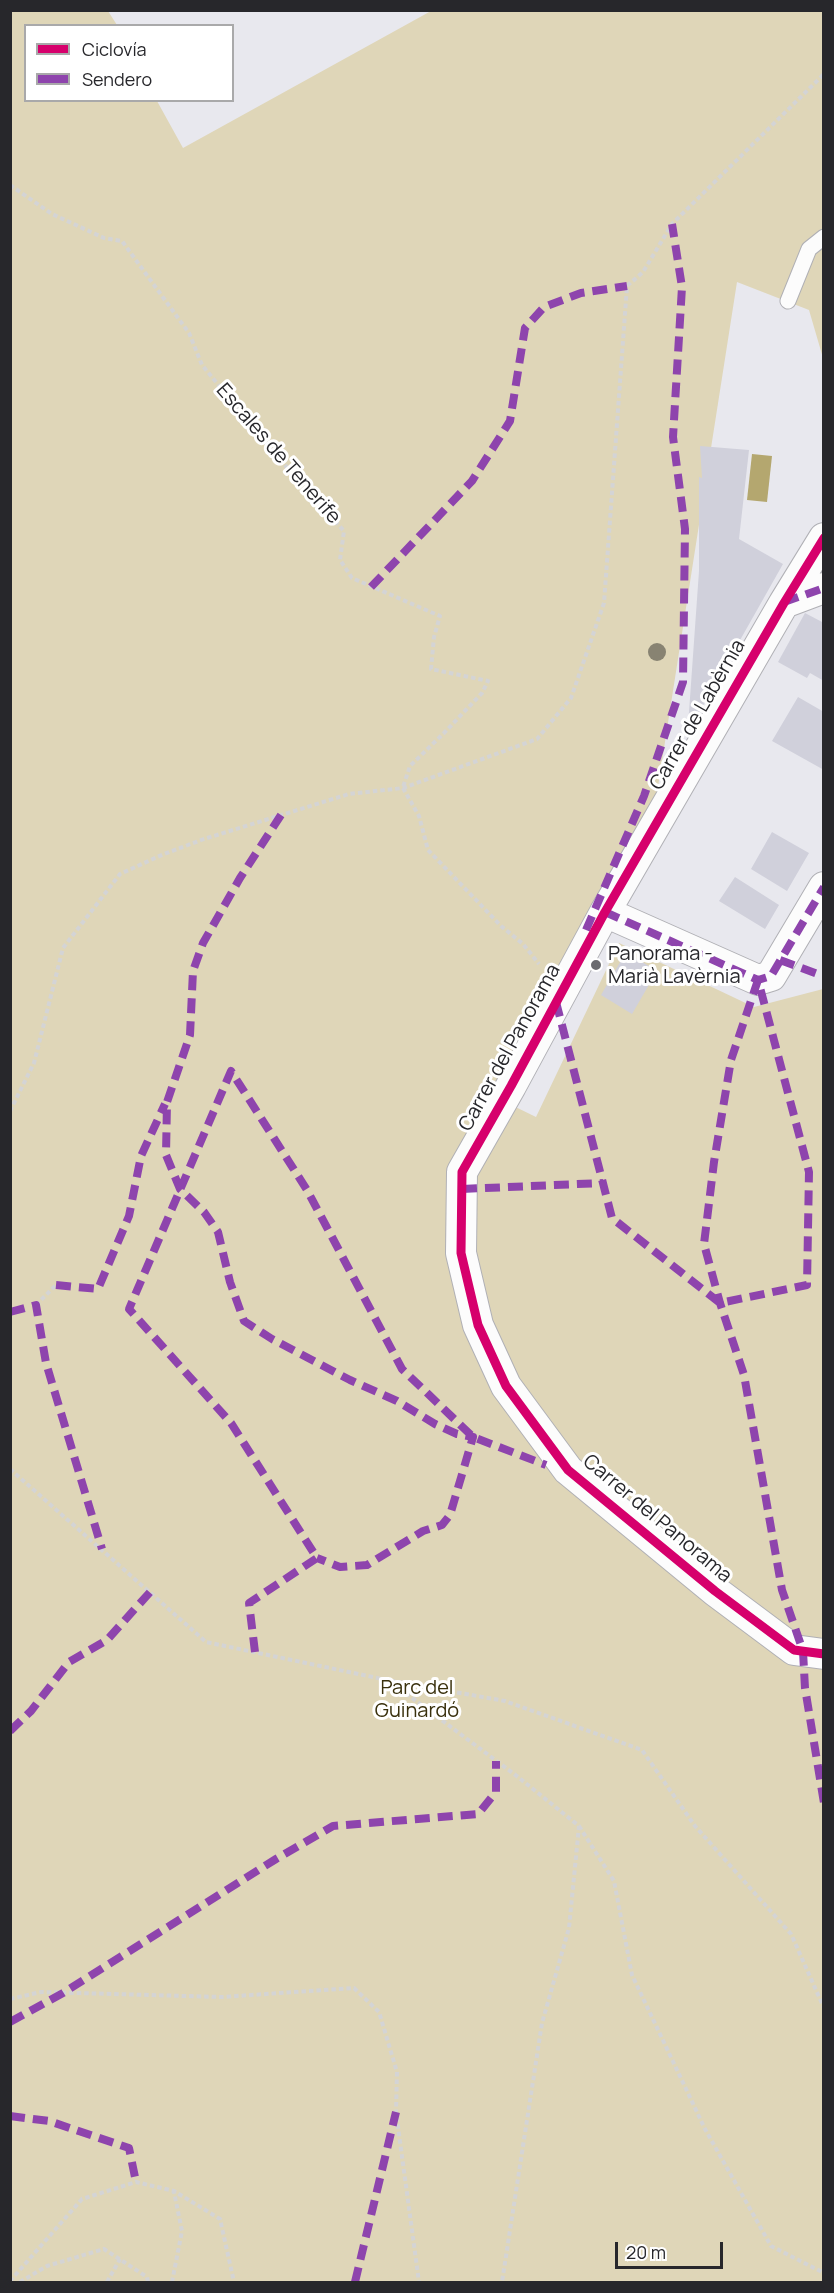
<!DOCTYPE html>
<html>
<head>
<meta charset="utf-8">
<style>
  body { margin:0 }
  #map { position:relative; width:834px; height:2293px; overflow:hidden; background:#e8e8ee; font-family:Manrope,sans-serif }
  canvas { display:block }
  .frame { position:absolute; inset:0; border:12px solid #27272b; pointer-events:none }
  .legend { position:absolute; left:24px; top:24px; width:210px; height:78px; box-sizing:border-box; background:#fff; border:2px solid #a9a9aa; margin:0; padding:8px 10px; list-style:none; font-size:18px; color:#27272b }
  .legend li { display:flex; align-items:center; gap:12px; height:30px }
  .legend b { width:30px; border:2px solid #a9a9aa }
  .scale { position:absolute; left:615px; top:2242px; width:108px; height:27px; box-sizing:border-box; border:3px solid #27272b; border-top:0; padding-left:8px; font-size:18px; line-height:21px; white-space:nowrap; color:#27272b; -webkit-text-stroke:4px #fff; paint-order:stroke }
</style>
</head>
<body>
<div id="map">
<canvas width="834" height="2293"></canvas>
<div class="frame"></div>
<ul class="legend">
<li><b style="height:8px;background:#d6006c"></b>Ciclovía</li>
<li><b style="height:8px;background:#8e44ad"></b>Sendero</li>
</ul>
<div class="scale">20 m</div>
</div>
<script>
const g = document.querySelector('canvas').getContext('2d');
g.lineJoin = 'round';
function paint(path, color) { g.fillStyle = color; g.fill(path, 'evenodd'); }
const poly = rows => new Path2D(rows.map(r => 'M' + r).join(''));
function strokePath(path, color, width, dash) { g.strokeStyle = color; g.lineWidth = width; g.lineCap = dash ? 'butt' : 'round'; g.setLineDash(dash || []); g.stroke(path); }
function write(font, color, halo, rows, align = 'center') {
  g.font = font + ' Manrope,sans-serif'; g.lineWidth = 6; g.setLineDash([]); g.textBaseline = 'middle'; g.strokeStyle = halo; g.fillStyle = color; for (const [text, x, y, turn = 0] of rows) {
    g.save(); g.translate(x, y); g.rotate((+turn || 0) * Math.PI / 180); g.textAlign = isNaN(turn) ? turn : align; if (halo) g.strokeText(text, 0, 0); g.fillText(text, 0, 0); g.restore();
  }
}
const green = poly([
  [11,11,108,11,117,25,26,26,26,100,157,101,183,148,431,11,823,11,823,358,809,310,737,282,657,793,495,1097,536,1117,619,943,754,1007,823,989,823,2282,11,2282]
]);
const water = poly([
  [752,454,772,456,767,502,747,500]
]);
const building = poly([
  [700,446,749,450,739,539,783,564,691,727,688,726,699,571,699,477,702,478],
  [805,613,824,623,824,681,810,673,807,678,778,662],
  [798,697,824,712,824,770,772,741],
  [772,832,809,853,787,891,751,869],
  [735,877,779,905,765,929,719,901],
  [626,952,657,971,632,1014,601,995]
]);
const path = poly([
  [10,185,52,214,104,238,122,241,189,333,202,365,275,454,344,531,340,560,352,578,440,616,434,637,431,669,488,681,482,693,444,733,410,766,403,787],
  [403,788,419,816,428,850,501,926,523,944,539,964],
  [10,1111,34,1063,63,948,120,874,164,854,204,839,349,794,403,788,537,739,571,698,604,603,627,286,643,272,672,224,824,74],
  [36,1305,56,1285],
  [10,1469,206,1642,387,1680,505,1701,642,1750,695,1826,791,1934,824,2008],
  [388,1680,518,1777,579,1826,569,1928,542,2023,502,2282],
  [579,1826,614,1881,632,1975,705,2129,771,2246,824,2273],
  [10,1999,41,1992,222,1997,354,1988,379,2012,397,2072,396,2112,419,2282],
  [10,2281,82,2199,136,2182,174,2191,220,2219,234,2282],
  [20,2282,47,2266,104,2249,147,2277,148,2282],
  [107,2282,120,2259],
  [172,2282,182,2231,174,2192]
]);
const lane = poly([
  [788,301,809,249,824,237]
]);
const street = poly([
  [824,538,784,603,605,912,511,1086,462,1172,461,1253,478,1325,506,1386,568,1470,715,1591,794,1650,824,1654],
  [784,603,824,588],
  [605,912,758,980,771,976,824,887]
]);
const quiet = poly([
  [371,587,472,481,510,421,525,328,544,307,581,293,627,286],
  [784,602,824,588],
  [281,815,240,878,203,943,193,971,190,1035,167,1102,166,1155,180,1189,204,1212,218,1232,230,1282,244,1321,272,1339,350,1380,397,1401,435,1424,457,1434,473,1437,450,1515,442,1525,423,1531,367,1565,340,1567,317,1558],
  [605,912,758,980,771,976,824,887],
  [586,930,644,796,683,682,685,529,673,437,682,287,672,224],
  [780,960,818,974,824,972],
  [758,980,731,1060,714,1162,704,1244,720,1303,744,1375,782,1590,803,1651,805,1688,824,1803],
  [556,1002,612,1218,720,1303,807,1285,809,1172,758,980],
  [462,1189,603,1183],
  [56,1285,98,1289,129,1216,141,1156,165,1104],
  [10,1312,36,1305,46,1363,102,1549],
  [255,1652,249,1603,317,1558,231,1423,129,1309,231,1071,307,1190,402,1369,473,1437,546,1465],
  [10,1731,31,1711,69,1662,107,1640,151,1591],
  [10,2022,63,1993,276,1859,333,1826,478,1814,496,1792,496,1761],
  [10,2116,49,2121,129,2148,136,2182],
  [355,2282,396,2112]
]);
const cycleway = poly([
  [824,538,784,603,605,912,511,1086,462,1172,461,1253,478,1325,506,1386,568,1470,715,1591,794,1650,824,1654]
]);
const trees = [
  [657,652]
];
const markers = [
  [596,965,6,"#6b6b6f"]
];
const streetNames = [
  ["Escales de Tenerife",278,454,49],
  ["Carrer de Labèrnia",698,715,-60],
  ["Carrer del Panorama",510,1048,-61],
  ["Carrer del Panorama",657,1519,40]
];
const poiNames = [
  ["Panorama -",608,954],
  ["Marià Lavèrnia",608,977]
];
const parkNames = [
  ["Parc del",417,1688],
  ["Guinardó",417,1711]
];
paint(green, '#dfd6b8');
paint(water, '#b4a76f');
paint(building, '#d0d0db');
strokePath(lane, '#b0b0b5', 17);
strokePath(street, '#b0b0b5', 32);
strokePath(path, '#d4d4d5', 4, [4.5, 3]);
strokePath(lane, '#fcfcfc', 15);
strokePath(street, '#fcfcfc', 30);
strokePath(quiet, '#8e44ad', 8, [15, 8]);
strokePath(cycleway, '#d6006c', 9);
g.fillStyle = '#888372';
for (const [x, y] of trees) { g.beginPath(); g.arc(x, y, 9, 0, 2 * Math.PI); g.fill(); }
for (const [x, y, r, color] of markers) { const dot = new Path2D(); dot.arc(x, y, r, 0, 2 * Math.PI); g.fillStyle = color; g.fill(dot); strokePath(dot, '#fff', 2); }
write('20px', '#27272b', '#fff', streetNames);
write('20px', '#27272b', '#fff', poiNames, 'left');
write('20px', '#39300c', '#fff', parkNames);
</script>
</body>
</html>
